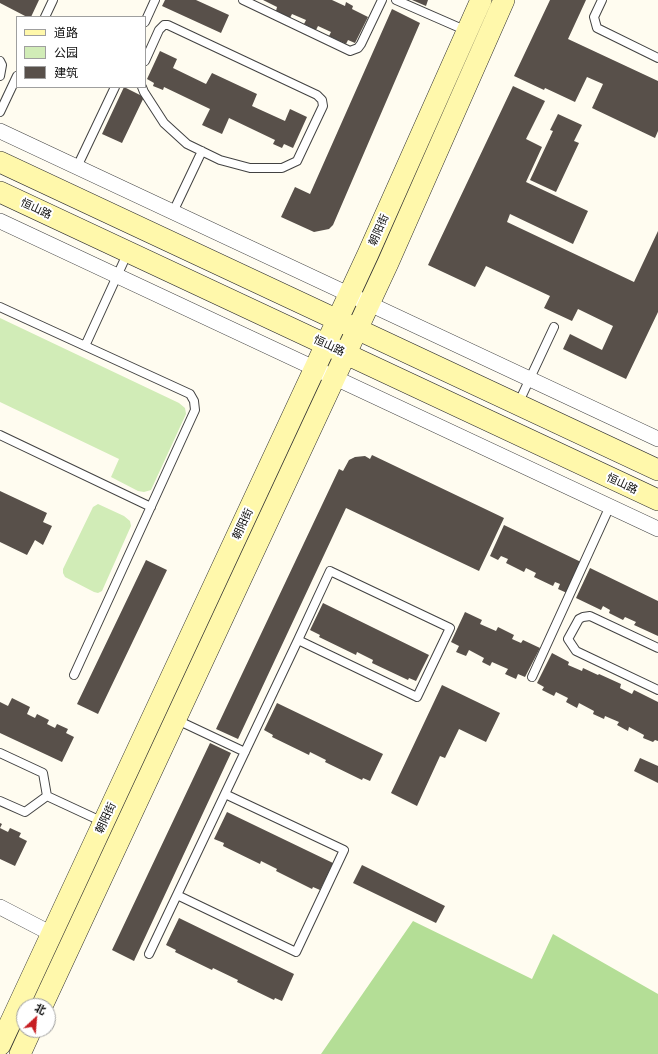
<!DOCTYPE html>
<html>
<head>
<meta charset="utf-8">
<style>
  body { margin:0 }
  #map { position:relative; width:658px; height:1054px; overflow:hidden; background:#fffcf0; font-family:Literata,"Noto Sans SC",serif }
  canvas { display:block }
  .legend { position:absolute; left:16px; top:16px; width:130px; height:72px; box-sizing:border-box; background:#fff; border:1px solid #9f9f9f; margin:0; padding:5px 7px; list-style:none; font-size:12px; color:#0f0f0f }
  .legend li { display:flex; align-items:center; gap:8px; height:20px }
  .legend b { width:20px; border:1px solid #9f9f9f }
  .north { position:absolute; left:16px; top:998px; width:40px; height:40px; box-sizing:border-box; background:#fff; border:1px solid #9f9f9f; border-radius:50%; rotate:26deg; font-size:11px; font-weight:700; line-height:16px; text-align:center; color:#0f0f0f }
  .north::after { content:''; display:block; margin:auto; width:14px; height:18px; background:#c71e22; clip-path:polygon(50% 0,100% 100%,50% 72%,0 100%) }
</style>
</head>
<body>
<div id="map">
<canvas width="658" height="1054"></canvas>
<ul class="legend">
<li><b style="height:5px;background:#fff8ab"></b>道路</li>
<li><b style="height:11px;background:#d1ecb7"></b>公园</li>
<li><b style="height:11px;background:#58504a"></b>建筑</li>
</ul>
<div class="north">北</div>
</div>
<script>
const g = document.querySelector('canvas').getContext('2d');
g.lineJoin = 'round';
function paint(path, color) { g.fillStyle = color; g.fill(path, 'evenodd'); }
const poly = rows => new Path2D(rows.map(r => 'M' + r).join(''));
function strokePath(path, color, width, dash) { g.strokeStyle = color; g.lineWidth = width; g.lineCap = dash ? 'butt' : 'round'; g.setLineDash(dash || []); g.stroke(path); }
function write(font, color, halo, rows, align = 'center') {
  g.font = font + ' Literata,"Noto Sans SC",serif'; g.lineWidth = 4; g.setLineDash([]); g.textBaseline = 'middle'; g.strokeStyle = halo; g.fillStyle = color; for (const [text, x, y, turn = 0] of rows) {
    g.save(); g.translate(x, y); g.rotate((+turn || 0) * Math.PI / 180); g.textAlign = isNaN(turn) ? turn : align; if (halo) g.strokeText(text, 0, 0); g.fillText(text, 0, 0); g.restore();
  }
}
const green = poly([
  [0,318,179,403,185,408,186,414,151,490,144,492,138,491,111,477,119,459,0,402],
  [98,504,124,516,130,521,131,526,102,591,98,593,94,592,65,577,63,573,63,569,93,507]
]);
const forest = poly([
  [413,921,532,979,553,934,658,994,658,1054,321,1054]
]);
const building = poly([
  [0,0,39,0,31,17,27,17,0,3],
  [165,0,196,0,229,15,221,33,162,6],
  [263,0,332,0,345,6,346,2,353,6,352,9,368,17,355,43,348,40,346,44,329,36,331,32,318,26,316,30,304,24,306,20,292,14,290,18,276,11,277,7],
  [412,0,428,0,426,6],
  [550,0,586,0,568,39,658,81,658,131,655,138,592,108,603,84,587,77,575,102,545,88,544,90,514,76],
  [392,9,420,23,333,225,329,229,314,232,281,217,295,187,310,194],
  [160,51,177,59,173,68,206,84,212,73,257,94,252,106,285,121,290,109,307,117,293,148,284,144,282,148,273,144,275,140,229,118,222,134,202,125,210,109,164,87,163,90,153,86,154,83,147,79],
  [513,86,545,101,526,139,542,147,526,182,588,211,573,244,510,214,507,222,634,282,658,231,658,312,626,379,563,349,570,334,602,350,613,326,578,309,572,321,544,308,550,296,486,266,475,287,428,265],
  [124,87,144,97,122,143,102,134],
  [558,114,582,125,574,141,579,143,556,192,530,180,553,131,550,130],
  [372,455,504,518,479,571,346,508,238,739,216,729,339,469,343,471,349,460,355,457,365,456,370,459],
  [0,491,47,513,43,522,52,526,43,545,35,540,27,555,0,542],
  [504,525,581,562,567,593,558,589,560,584,555,582,553,586,534,577,536,573,526,568,524,572,506,563,508,559,501,556,498,560,490,556],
  [146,560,167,570,98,714,77,704],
  [590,568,658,601,658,636,634,625,636,622,625,617,623,620,609,613,610,610,603,606,601,610,576,598],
  [323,603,429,655,416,681,409,678,408,680,372,663,373,660,357,652,356,655,319,637,320,635,310,630],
  [465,612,482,620,480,624,496,631,498,627,514,635,512,639,521,643,523,640,540,648,525,677,518,674,516,679,505,674,508,669,492,662,490,666,482,662,484,658,469,650,466,656,456,652,459,646,451,642],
  [552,653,569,662,568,665,582,671,583,668,598,675,599,674,621,684,620,688,632,694,634,690,658,702,658,741,655,740,653,742,643,738,644,735,629,727,628,731,617,725,619,722,605,716,604,719,593,714,594,711,579,703,577,708,566,702,568,698,556,692,554,696,542,690,544,687,537,683],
  [442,685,500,713,486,742,459,729,445,758,440,756,417,806,391,793],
  [12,698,30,707,27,714,35,718,37,714,49,720,47,724,55,728,57,724,68,729,66,733,74,737,62,762,0,733,0,702,8,706],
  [277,703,383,754,370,781,363,778,362,780,325,762,326,760,310,752,309,755,272,737,273,735,264,730],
  [210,743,231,753,134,961,112,950],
  [640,758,658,766,658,783,634,771],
  [227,812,333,863,320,890,313,887,312,889,276,871,277,869,261,861,260,864,223,846,224,843,214,839],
  [0,823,2,824,0,828,8,832,10,828,21,833,19,837,27,841,15,866,0,859],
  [362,865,445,906,436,923,353,883],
  [179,918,294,974,282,1001,275,998,274,1000,237,982,238,980,213,968,212,970,175,952,176,950,166,945]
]);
const lane = poly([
  [243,0,350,51,358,48,361,44,382,0],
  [396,0,467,31],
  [602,0,594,17,597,28,658,58],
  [45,17,53,0],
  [145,22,155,0],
  [0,61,2,65,0,76],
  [142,87,144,92,164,123,187,144,220,160,250,168,282,168,297,161,323,106,322,100,317,95,168,25,164,25,159,30,145,61],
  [0,112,17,76],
  [77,167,115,87],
  [173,212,202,151],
  [0,307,190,394,194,401,195,410,74,675],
  [85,346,128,252],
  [518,404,554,327],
  [0,435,151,507],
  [658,648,590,616,583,617,579,619,568,639,576,651,658,690],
  [532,677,610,506],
  [177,720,245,752],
  [0,753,43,773,47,796,25,812,0,801],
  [47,796,103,822],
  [177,895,296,952,344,850,225,794],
  [149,954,298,640,330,571,450,628,417,697,298,640]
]);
const street = poly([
  [0,131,658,439],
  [0,221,658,529],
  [0,907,52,934]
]);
const secondary = poly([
  [0,162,658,470],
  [0,192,658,500],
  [42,1006,388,263,504,0],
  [0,1045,368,254,481,0],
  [20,1054,31,1030]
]);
const streetNames = [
  ["恒山路",36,209,25],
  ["朝阳街",379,230,-66],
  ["恒山路",329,346,25],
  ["恒山路",622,484,25],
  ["朝阳街",243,524,-65],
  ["朝阳街",106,818,-65]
];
paint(green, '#d1ecb7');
paint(forest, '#b4de96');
paint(building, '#58504a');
strokePath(lane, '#424242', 10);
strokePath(street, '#424242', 16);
strokePath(secondary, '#313131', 22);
strokePath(lane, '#fff', 8);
strokePath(street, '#fff', 15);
strokePath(secondary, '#fff8ab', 21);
write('11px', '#0f0f0f', '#fff', streetNames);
</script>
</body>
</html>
